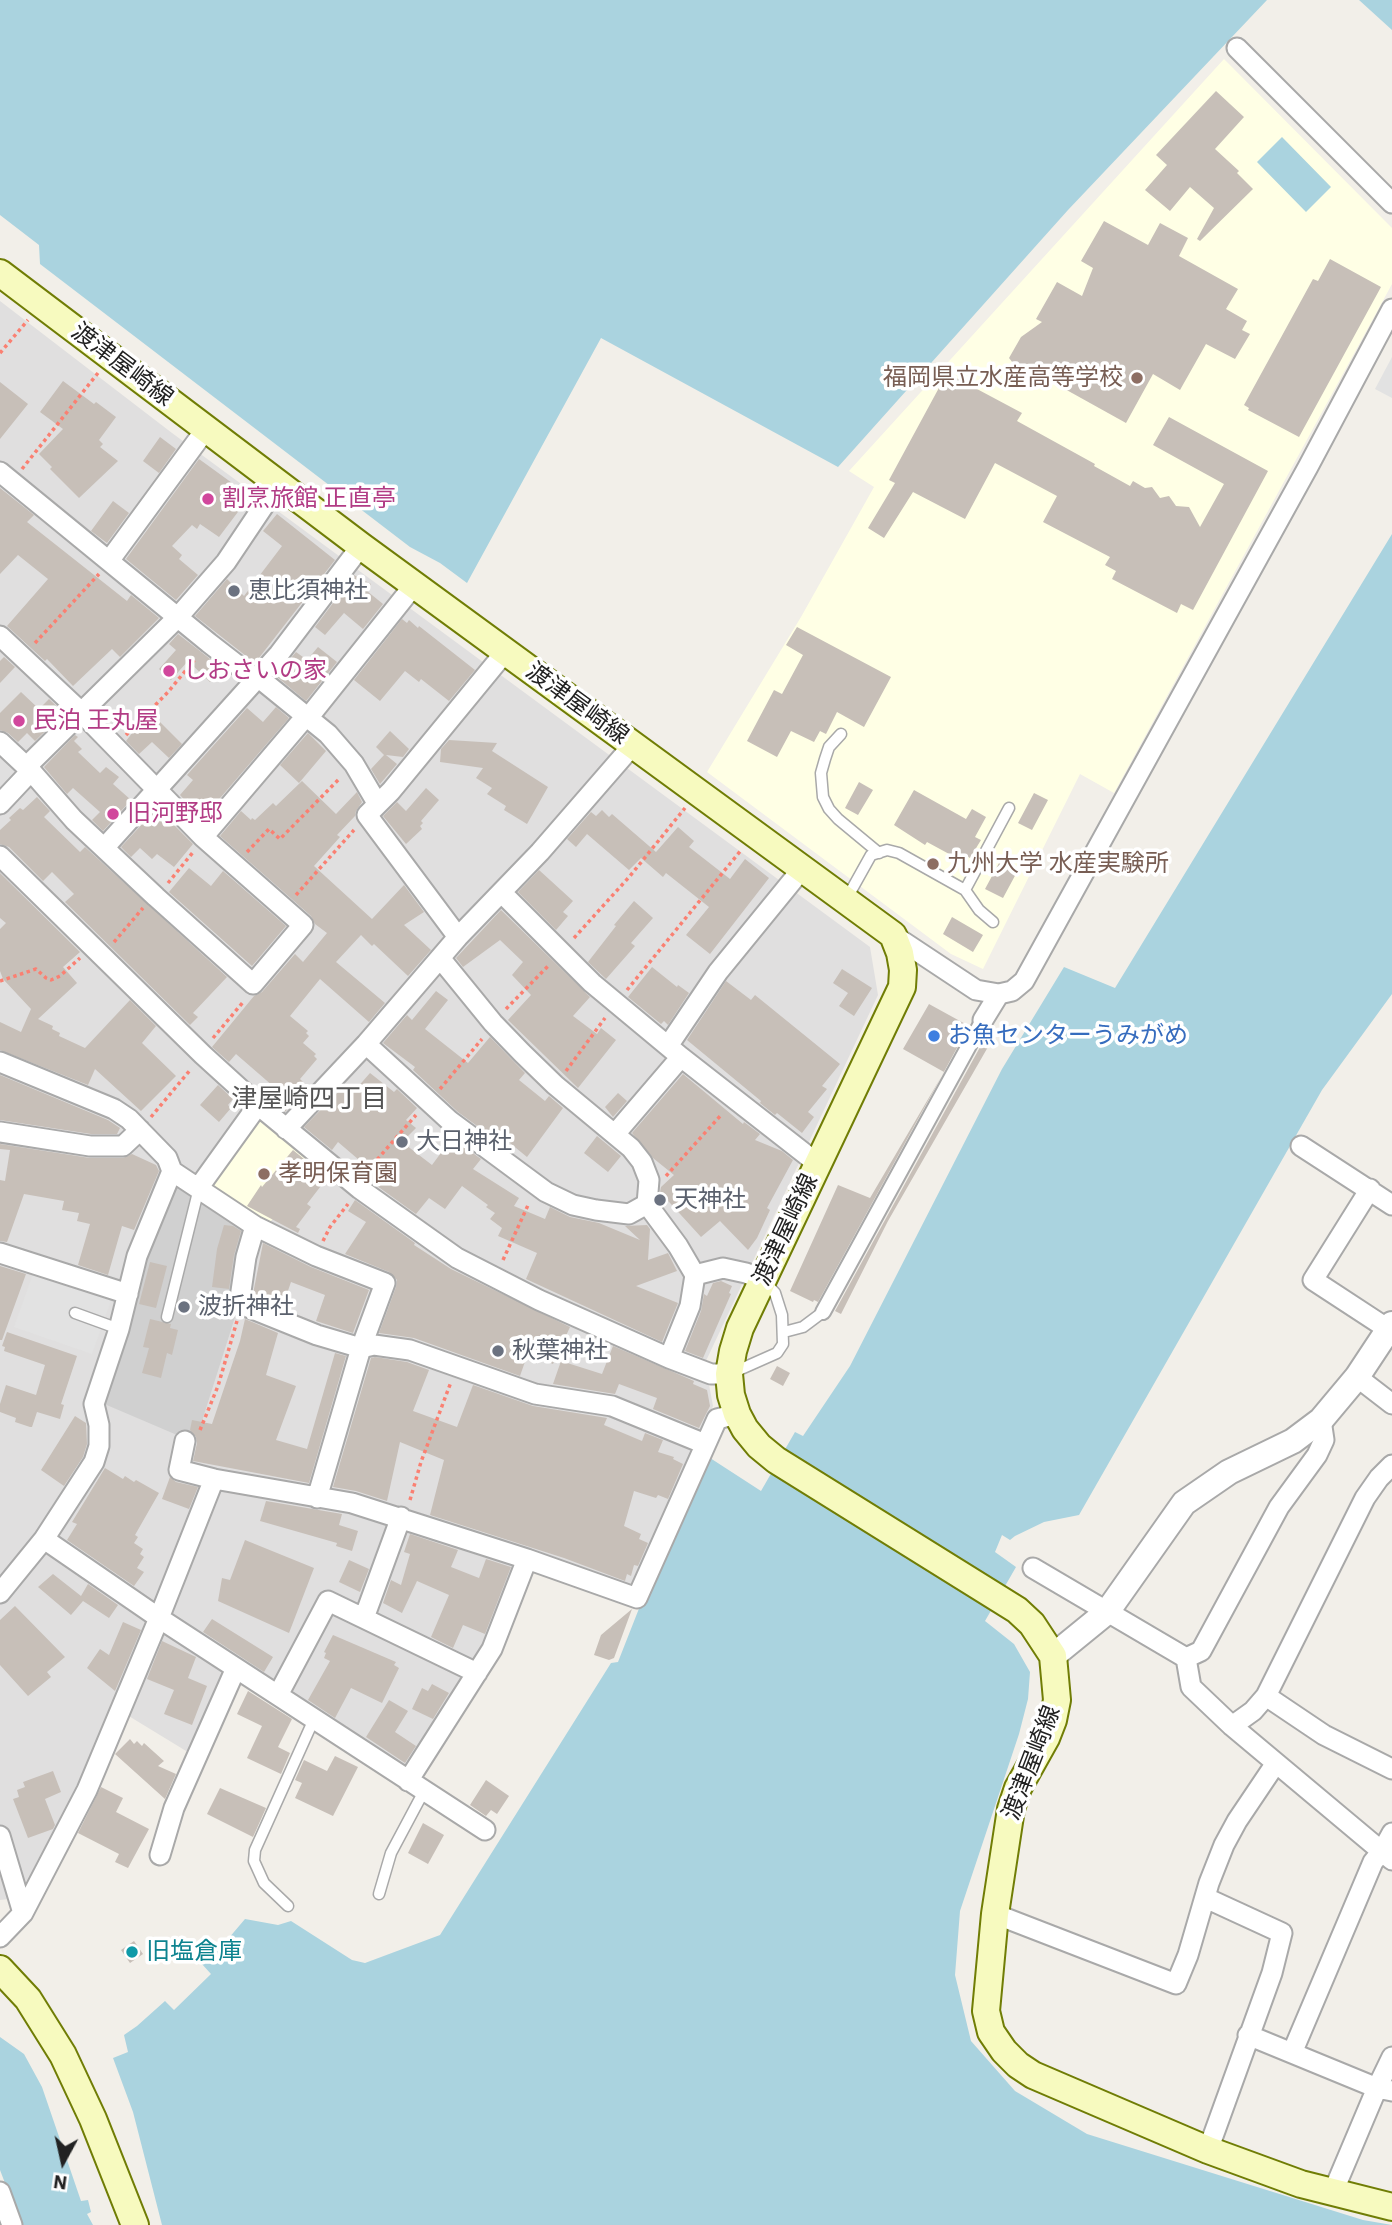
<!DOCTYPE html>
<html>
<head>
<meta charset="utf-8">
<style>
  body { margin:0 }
  #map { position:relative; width:1392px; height:2225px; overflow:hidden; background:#f2efe9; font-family:"IBM Plex Sans",sans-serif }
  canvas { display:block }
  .north { position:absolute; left:28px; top:2127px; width:70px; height:70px; -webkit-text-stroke:5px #fff; paint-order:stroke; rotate:188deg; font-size:19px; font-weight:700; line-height:28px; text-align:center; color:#222 }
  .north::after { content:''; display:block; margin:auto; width:24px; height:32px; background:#222; clip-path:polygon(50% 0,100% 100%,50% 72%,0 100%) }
</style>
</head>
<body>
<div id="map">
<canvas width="1392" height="2225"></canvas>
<div class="north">N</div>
</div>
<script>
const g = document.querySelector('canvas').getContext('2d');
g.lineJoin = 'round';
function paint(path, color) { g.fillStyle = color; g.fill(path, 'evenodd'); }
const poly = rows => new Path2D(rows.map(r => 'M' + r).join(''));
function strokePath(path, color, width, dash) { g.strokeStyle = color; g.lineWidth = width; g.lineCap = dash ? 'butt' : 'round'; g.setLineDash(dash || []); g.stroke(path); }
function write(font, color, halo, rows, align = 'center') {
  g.font = font + ' "IBM Plex Sans","Noto Sans JP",sans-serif'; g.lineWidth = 7; g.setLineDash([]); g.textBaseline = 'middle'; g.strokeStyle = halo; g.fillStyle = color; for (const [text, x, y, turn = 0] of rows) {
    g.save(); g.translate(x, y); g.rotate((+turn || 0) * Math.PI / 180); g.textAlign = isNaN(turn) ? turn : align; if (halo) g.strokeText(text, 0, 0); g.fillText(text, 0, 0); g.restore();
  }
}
const residential = poly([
  [0,301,172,433,870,947,878,995,705,1363,713,1406,634,1592,524,1553,477,1662,406,1770,233,1657,191,1754,114,1707,75,1805,32,1887,9,1899,0,1900]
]);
const education = poly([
  [1224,59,1392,228,1392,284,1114,793,1080,774,983,969,951,954,707,772,801,617,874,487,849,471],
  [260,1117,317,1161,268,1225,211,1187]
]);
const religious = poly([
  [183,1186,245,1230,233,1299,236,1314,202,1421,193,1435,177,1435,102,1403,146,1267,145,1256,166,1192]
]);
const parking = poly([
  [1392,357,1392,398,1375,389],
  [35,1268,113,1295,92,1354,14,1327]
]);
const water = poly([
  [0,0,1267,0,1068,210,838,467,601,338,467,583,440,563,410,547,40,264,39,245,0,215],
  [1359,0,1392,0,1392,30],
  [1282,137,1331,187,1306,212,1257,162],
  [1392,534,1392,994,1322,1090,1079,1515,1044,1522,1015,1536,1010,1540,1002,1535,995,1552,1016,1567,985,1621,1014,1644,1030,1672,1028,1699,1019,1734,960,1911,955,1975,971,2041,1015,2091,1087,2134,1363,2220,1392,2225,162,2225,133,2112,113,2058,128,2052,124,2035,137,2026,165,2001,174,2010,211,1974,201,1963,228,1939,245,1919,278,1925,291,1921,352,1960,365,1963,440,1935,611,1663,618,1662,640,1606,707,1456,761,1491,795,1432,803,1436,850,1366,1002,1069,1064,967,1115,988],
  [0,2037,24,2054,42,2087,81,2201,88,2200,91,2212,87,2214,93,2225,21,2225,0,2170]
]);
const building = poly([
  [1216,91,1244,117,1215,149,1239,171,1237,173,1253,189,1200,241,1197,239,1214,208,1190,187,1170,211,1145,190,1167,165,1156,155],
  [1104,221,1148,245,1160,223,1188,238,1179,256,1238,289,1226,309,1247,321,1242,330,1250,334,1235,359,1206,344,1180,390,1153,374,1126,423,1027,368,1026,371,1013,363,1009,358,1021,337,1042,322,1036,319,1057,282,1082,296,1093,268,1081,261],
  [1330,259,1381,287,1299,437,1248,410,1249,408,1244,405,1313,279,1318,281],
  [947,373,1022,413,1017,421,1095,464,1094,466,1130,486,1133,481,1145,488,1152,487,1160,498,1169,496,1176,506,1189,507,1200,527,1224,484,1153,445,1169,417,1268,471,1193,610,1181,604,1177,613,1112,579,1116,571,1105,565,1110,557,1043,522,1057,496,995,463,965,519,913,492,884,538,868,528,895,483,889,480],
  [63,381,94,404,96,402,116,417,99,440,103,444,100,447,118,461,79,498,50,469,52,467,39,454,63,429,40,412],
  [0,382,28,404,0,439],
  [160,437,176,449,159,473,143,461],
  [199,459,250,496,219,537,200,524,197,529,192,525,172,546,182,555,179,559,198,575,176,600,126,559],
  [0,488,34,515,27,522,127,601,131,595,159,618,120,657,112,649,73,686,47,659,45,661,7,626,48,579,18,555,0,574],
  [113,501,129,513,107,543,91,531],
  [277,514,335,560,255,663,195,616,227,579,244,596,282,546,263,531],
  [354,575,371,584,367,591,383,604,363,629,344,613,325,635,315,627],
  [402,619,407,623,409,620,418,628,419,626,475,670,449,701,421,679,419,682,405,671,380,701,354,680],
  [797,627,891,677,864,727,837,712,826,734,820,731,814,742,791,731,777,757,747,741,774,690,782,694,803,655,786,645],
  [178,634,223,669,210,682,188,661,171,680,159,669,176,650,169,644],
  [318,647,337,662,306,701,276,676,296,652,307,660],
  [4,657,15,667,0,683,0,661],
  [21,692,39,709,49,699,64,713,35,741,27,733,18,742,8,733,0,730,0,713],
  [276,707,289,718,202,819,180,795,193,780,187,775,247,708,263,722],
  [149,711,182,744,169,758,152,742,139,754,126,741],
  [390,731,409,749,403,757,386,755,397,764,380,784,371,769,384,755,376,747],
  [308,733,326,751,299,783,280,765],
  [75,735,78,737,74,741,82,749,78,752,100,773,106,767,119,777,113,784,131,800,103,831,92,820,100,812,73,788,67,794,44,767],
  [449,740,497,743,492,751,548,787,527,824,504,810,506,806,487,794,492,788,476,778,483,768,440,762,441,749],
  [302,781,336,814,357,792,362,802,356,811,355,816,337,835,340,837,314,866,372,919,404,885,424,912,404,925,431,950,408,976,374,944,372,946,361,935,336,962,385,1003,369,1022,320,979,290,1016,308,1031,306,1033,309,1036,303,1043,316,1054,314,1056,317,1059,300,1079,308,1087,285,1112,274,1101,281,1093,236,1054,229,1062,212,1047,254,996,262,992,295,954,303,962,327,933,315,924,311,916,220,836,241,811,251,820,252,818,255,820,273,803,276,806],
  [859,782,873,790,858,815,845,808],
  [426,788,439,800,421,821,423,823,420,826,422,829,406,844,383,816,397,802,406,811],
  [914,790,966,819,972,809,986,817,975,837,981,840,970,858,965,855,962,861,927,842,925,845,894,825],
  [1034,793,1048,800,1032,830,1018,823],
  [37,797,50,811,44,817,80,852,85,847,227,977,193,1013,198,1017,190,1025,65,902,74,894,52,872,43,881,9,847,0,844,0,830,11,820,9,818,20,808,23,810],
  [157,808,193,844,174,867,157,854,152,859,140,848,131,857,121,847],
  [602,810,609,817,612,814,656,852,678,827,694,841,689,847,730,879,745,859,769,878,710,954,686,935,709,907,666,873,663,877,641,858,629,870,587,834,576,847,567,839,591,812,596,816],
  [999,863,1017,872,1003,898,985,889],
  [189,868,211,886,223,871,286,926,252,966,169,892],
  [539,870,573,901,563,912,568,916,556,930,518,892],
  [0,873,80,952,63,967,77,983,38,1019,53,1026,52,1029,60,1033,59,1036,85,1048,130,1000,156,1026,142,1043,176,1076,141,1111,95,1069,88,1085,0,1050,0,1022,21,1032,31,1009,3,979,0,971,0,929,6,923,0,918],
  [634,901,653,918,631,943,635,946,606,979,588,962,616,926,614,925],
  [501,910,590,997,573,1016,597,1034,601,1028,616,1040,578,1088,508,1020,531,995,512,975,523,962,500,940,463,967,456,958],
  [952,917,983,935,973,952,943,934],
  [652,967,677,987,678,985,689,993,668,1025,664,1021,661,1024,628,997],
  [842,969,872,988,854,1016,839,1006,848,993,833,983],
  [726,981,751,1000,755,995,840,1064,822,1086,827,1089,808,1112,814,1117,802,1133,777,1113,775,1115,760,1103,761,1101,687,1040],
  [436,991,448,1000,425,1029,468,1063,490,1037,525,1073,519,1080,545,1101,549,1096,563,1108,527,1157,499,1134,495,1139,458,1112,413,1070,415,1067,383,1043,407,1015,412,1020],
  [929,1004,969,1026,818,1302,814,1300,813,1302,790,1291,838,1185,870,1198,944,1072,903,1049],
  [990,1029,996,1033,888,1221,841,1314,835,1311],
  [370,1073,394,1092,397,1089,417,1108,406,1120,416,1128,402,1142,432,1165,452,1138,481,1159,473,1169,519,1198,514,1206,545,1219,550,1207,570,1217,599,1223,640,1240,625,1226,647,1225,650,1229,648,1260,668,1253,677,1271,636,1286,678,1303,662,1342,526,1279,537,1253,498,1236,502,1228,490,1219,495,1213,486,1207,488,1205,462,1186,445,1209,429,1198,416,1214,366,1178,372,1171,338,1142,332,1150,304,1127,341,1089,349,1097],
  [683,1074,743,1124,744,1122,760,1134,755,1140,782,1151,793,1160,767,1208,770,1210,757,1238,748,1250,720,1221,701,1237,660,1192,661,1187,674,1175,653,1158,632,1133],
  [0,1075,108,1120,120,1128,117,1134,91,1134,0,1120],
  [218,1085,233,1099,228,1105,231,1108,219,1122,200,1105],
  [618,1093,627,1101,613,1117,605,1107],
  [597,1136,621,1156,608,1172,584,1153],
  [0,1144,90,1158,123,1158,132,1154,156,1165,159,1171,134,1230,122,1226,108,1275,78,1265,90,1224,77,1221,79,1213,62,1210,64,1201,24,1194,7,1242,0,1241,0,1180,5,1181,10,1150,0,1149],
  [293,1150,327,1178,307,1204,311,1207,296,1227,300,1229,298,1233,247,1206,261,1185,262,1187],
  [355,1200,415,1243,414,1245,451,1269,570,1327,553,1364,528,1353,520,1376,414,1338,379,1333,396,1287,397,1280,389,1272,345,1254,366,1222,348,1211],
  [224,1225,233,1226,241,1231,234,1255,229,1289,212,1287,217,1249],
  [263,1243,311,1267,369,1290,353,1333,316,1321,325,1295,291,1282,282,1308,257,1298,253,1294],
  [150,1262,167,1266,156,1308,139,1304],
  [0,1266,26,1274,2,1340,0,1340],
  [721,1281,732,1286,729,1293,731,1294,703,1358,685,1351,701,1311,704,1294,707,1296,713,1283],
  [150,1319,171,1324,170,1328,178,1330,172,1355,167,1353,161,1378,142,1373,149,1348,143,1347],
  [245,1319,278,1333,266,1375,296,1386,276,1440,307,1449,335,1353,346,1356,309,1483,193,1461,197,1443,196,1437,190,1430,192,1420,212,1424,240,1341],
  [7,1332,77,1356,61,1404,64,1405,60,1419,37,1412,32,1427,30,1427,15,1422,16,1418,0,1412,0,1404,6,1385,36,1395,45,1365,4,1351,5,1347,2,1346],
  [613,1346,694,1381,693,1384,707,1390,710,1406,699,1428,653,1409,657,1398,619,1384,615,1394,553,1384,561,1361,602,1374],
  [375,1357,407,1362,429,1370,413,1411,457,1427,473,1385,533,1406,607,1418,604,1425,642,1441,645,1433,663,1440,658,1452,674,1457,673,1459,683,1464,668,1499,658,1495,656,1498,634,1491,624,1526,641,1534,639,1539,648,1543,638,1566,634,1565,631,1576,627,1574,625,1581,564,1558,430,1515,444,1460,400,1442,387,1501,356,1491,333,1487,371,1358],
  [777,1366,790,1373,783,1386,770,1379],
  [75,1416,86,1423,87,1444,83,1457,64,1486,41,1470],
  [105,1468,123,1479,125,1476,134,1482,136,1480,159,1493,135,1535,138,1537,134,1543,143,1549,140,1554,144,1557,137,1568,144,1572,134,1586,67,1540,77,1524,72,1522],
  [170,1477,176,1482,198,1487,189,1509,162,1499],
  [266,1501,342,1514,339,1525,358,1531,352,1551,336,1546,337,1543,260,1521],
  [410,1534,458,1550,451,1567,479,1578,486,1559,511,1567,485,1634,463,1625,453,1648,431,1637,449,1595,417,1581,402,1613,383,1603,391,1580,401,1585,410,1554,404,1552],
  [245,1540,314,1568,289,1633,218,1601,222,1578,230,1580],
  [349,1560,369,1569,360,1592,339,1582],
  [53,1574,81,1596,88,1584,118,1605,109,1618,83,1601,71,1615,38,1587],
  [15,1606,65,1657,47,1672,51,1677,28,1696,0,1665,0,1620],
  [632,1609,614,1658,609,1660,594,1655,601,1635],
  [212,1619,273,1657,264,1672,203,1632],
  [123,1622,141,1630,115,1691,87,1668,100,1649,109,1655],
  [333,1635,396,1662,394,1665,399,1668,382,1703,351,1688,335,1718,308,1700,330,1661,324,1658,326,1653,324,1652],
  [162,1641,196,1657,188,1678,207,1686,192,1725,164,1714,174,1690,147,1679],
  [432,1684,449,1693,433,1719,412,1709,422,1688,428,1691],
  [248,1691,292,1719,278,1747,290,1753,281,1774,247,1758,262,1726,237,1714],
  [389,1700,408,1711,395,1732,416,1746,405,1763,366,1737],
  [130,1739,134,1744,137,1741,142,1746,144,1743,164,1761,158,1766,176,1774,165,1799,115,1754],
  [335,1756,358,1767,333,1816,295,1798,302,1783,295,1780,304,1760,327,1771],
  [53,1771,61,1792,45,1799,55,1825,53,1829,28,1838,13,1799,19,1797,17,1790,25,1787,23,1782],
  [486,1780,509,1796,497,1814,491,1810,486,1816,470,1805],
  [101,1787,123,1798,116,1812,149,1829,128,1868,115,1862,119,1854,78,1833],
  [220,1788,266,1808,253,1837,207,1814],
  [423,1823,444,1835,428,1864,408,1853],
  [134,1941,143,1954,130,1963,121,1950]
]);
const path = poly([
  [0,353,28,320],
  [22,469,98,373],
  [35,643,99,574],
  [126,735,168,692,196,658],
  [247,852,269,829,280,839,340,778],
  [168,883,194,851],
  [296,895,354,830],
  [574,938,630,876,685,808],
  [114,942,143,908],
  [0,981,36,969,46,978,51,980,60,976,80,958],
  [627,990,742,849],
  [506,1009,550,964],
  [213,1038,244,1001],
  [566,1071,605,1018],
  [440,1089,482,1039],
  [151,1117,191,1069],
  [368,1170,416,1115],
  [666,1176,722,1114],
  [323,1241,330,1227,348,1204],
  [503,1260,529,1203],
  [200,1430,218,1386,237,1321],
  [410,1500,421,1462,451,1382]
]);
const service = poly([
  [841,734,829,747,825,759,821,773,823,797,829,809,838,819,879,853],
  [847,898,871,855,887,850,899,853,965,890],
  [993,922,979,910,965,890,1009,808],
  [75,1313,119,1329],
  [167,1317,199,1188],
  [784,1332,803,1327,823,1312],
  [732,1373,777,1353,783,1344,782,1315,775,1293,764,1281],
  [379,1894,391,1853,424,1791],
  [288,1906,264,1883,254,1861,255,1850,314,1719]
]);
const pedestrian = poly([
  [823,1312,983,1020]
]);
const minor = poly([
  [1237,48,1392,203],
  [0,472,209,643,249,674,264,682,328,734,354,764,377,803],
  [109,561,206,429],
  [0,636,81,712,203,837,303,925,253,984,156,897,74,820,31,771,0,742],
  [26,767,178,617,226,562,279,483],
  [0,804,31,771],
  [203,837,301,722,308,718,415,584],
  [104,848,279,654,361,546],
  [0,856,203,1055,258,1105,360,1189,457,1258,539,1300,669,1358,711,1374,729,1374],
  [502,893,592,983,681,1057,818,1164],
  [893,935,976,990,999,994,1012,991,1024,981,1308,467,1392,309],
  [458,937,367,815,391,791,506,651],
  [440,958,493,1023,522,1053,555,1085,631,1148,642,1162,649,1180,647,1204,678,1246,695,1275,690,1306,669,1358],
  [983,1020,999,994],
  [366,1044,450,1121,546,1192,573,1205,596,1210,629,1214,647,1204],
  [668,1046,718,972,802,869],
  [0,1062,114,1109,129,1119,167,1158,172,1171,255,1226,316,1256,385,1283,361,1348,317,1498],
  [286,1129,366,1044,458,937,540,852,633,745],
  [0,1132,90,1146,123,1146,140,1130],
  [615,1134,681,1057],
  [1301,1146,1392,1205],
  [199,1187,258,1105],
  [1370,1189,1313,1280,1388,1329],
  [255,1226,246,1257,240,1298,250,1308,317,1335,361,1348,374,1345,410,1350,535,1394,612,1406,705,1444],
  [0,1253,128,1294],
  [695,1275,723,1268,746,1273,763,1280],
  [1357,1377,1392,1404],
  [185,1441,179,1470,214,1479,352,1503,527,1559,637,1598,717,1419,737,1414],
  [44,1539,159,1618,485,1830],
  [1033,1568,1186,1658,1191,1687,1232,1726,1392,1860],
  [0,1593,44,1539,94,1462,99,1446,99,1425,94,1404,119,1329,137,1256,172,1171],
  [364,1618,401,1517],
  [1186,1658,1201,1651,1279,1507,1317,1455,1324,1440,1321,1420],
  [278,1695,328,1601,477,1673],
  [1266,1696,1324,1735,1392,1769],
  [1232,1726,1253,1711,1266,1696,1365,1498,1379,1478,1392,1465],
  [408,1781,492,1649,527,1559],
  [0,1836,23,1913],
  [160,1855,174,1808,236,1668],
  [1206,1898,1282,1933,1272,1973,1208,2150],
  [995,1914,1176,1984,1188,1955,1209,1883,1224,1845,1237,1821,1276,1763],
  [0,1937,23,1913,87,1790,159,1618,214,1479],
  [1248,2035,1377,2088,1392,2091],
  [1292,2053,1373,1862,1382,1851,1392,1833],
  [0,2192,12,2225],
  [1333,2192,1377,2088,1392,2057]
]);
const tertiary = poly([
  [1053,1656,1107,1612,1184,1503,1229,1472,1293,1441,1321,1420,1357,1377,1392,1324]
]);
const secondary = poly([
  [0,273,361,546,893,935,900,953,903,970,902,987,740,1328,733,1351,729,1374,731,1395,737,1414,745,1429,759,1446,776,1460,1017,1610,1032,1624,1053,1656,1057,1700,1053,1720,1046,1738,1018,1788,1011,1809,995,1914,986,2011,991,2032,1004,2051,1018,2065,1033,2075,1208,2150,1301,2184,1392,2207],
  [0,1969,28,1999,63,2055,93,2119,135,2225]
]);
const markers = [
  [1137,378,7,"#8d6e63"],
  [208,499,7,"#d1479c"],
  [234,591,7,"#6b7280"],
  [169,671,7,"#d1479c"],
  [19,721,7,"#d1479c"],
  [113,814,7,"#d1479c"],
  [933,864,7,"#8d6e63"],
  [934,1036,7,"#3f7fe0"],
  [402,1142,7,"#6b7280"],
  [264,1174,7,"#8d6e63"],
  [660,1200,7,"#6b7280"],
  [184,1307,7,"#6b7280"],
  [498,1351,7,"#6b7280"],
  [132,1952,7,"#0f9aa8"]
];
const streetNames = [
  ["渡津屋崎線",122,365,37],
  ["渡津屋崎線",577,704,36],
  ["渡津屋崎線",786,1230,-65],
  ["渡津屋崎線",1032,1763,-69]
];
const educationNames = [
  ["福岡県立水産高等学校",1123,378,"right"],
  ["九州大学 水産実験所",947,864],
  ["孝明保育園",278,1174]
];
const hotelNames = [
  ["割烹旅館 正直亭",222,499],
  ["しおさいの家",183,671],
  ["民泊 王丸屋",33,721],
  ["旧河野邸",127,814]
];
const worshipNames = [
  ["恵比須神社",248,591],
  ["大日神社",416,1142],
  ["天神社",674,1200],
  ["波折神社",198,1307],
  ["秋葉神社",512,1351]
];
const shopNames = [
  ["お魚センターうみがめ",948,1036]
];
const cultureNames = [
  ["旧塩倉庫",146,1952]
];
const neighbourhoodNames = [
  ["津屋崎四丁目",309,1099]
];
paint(residential, '#e0dfdf');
paint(education, '#ffffe5');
paint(religious, '#d0d0d0');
paint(parking, '#e2e2e2');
paint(water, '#aad3df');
paint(building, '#c7bfb8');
strokePath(service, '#a9a9a9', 13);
strokePath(pedestrian, '#a9a9a9', 18);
strokePath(minor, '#a9a9a9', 23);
strokePath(tertiary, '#a9a9a9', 28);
strokePath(secondary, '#707d05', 30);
strokePath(path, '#fa8072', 3.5, [3.5, 3.5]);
strokePath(service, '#fff', 10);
strokePath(pedestrian, '#fff', 14);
strokePath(minor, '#fff', 19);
strokePath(tertiary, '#fff', 24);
strokePath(secondary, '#f7fabf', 26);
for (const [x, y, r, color] of markers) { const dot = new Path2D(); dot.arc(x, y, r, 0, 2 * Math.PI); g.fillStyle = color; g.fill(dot); strokePath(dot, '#fff', 2.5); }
write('24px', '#222', '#fff', streetNames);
write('24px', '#785e54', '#fff', educationNames, 'left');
write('24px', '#b23c85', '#fff', hotelNames, 'left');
write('24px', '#5b616d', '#fff', worshipNames, 'left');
write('24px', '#366cbe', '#fff', shopNames, 'left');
write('24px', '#0d838f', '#fff', cultureNames, 'left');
write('26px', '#555', '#fff', neighbourhoodNames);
</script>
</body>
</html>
